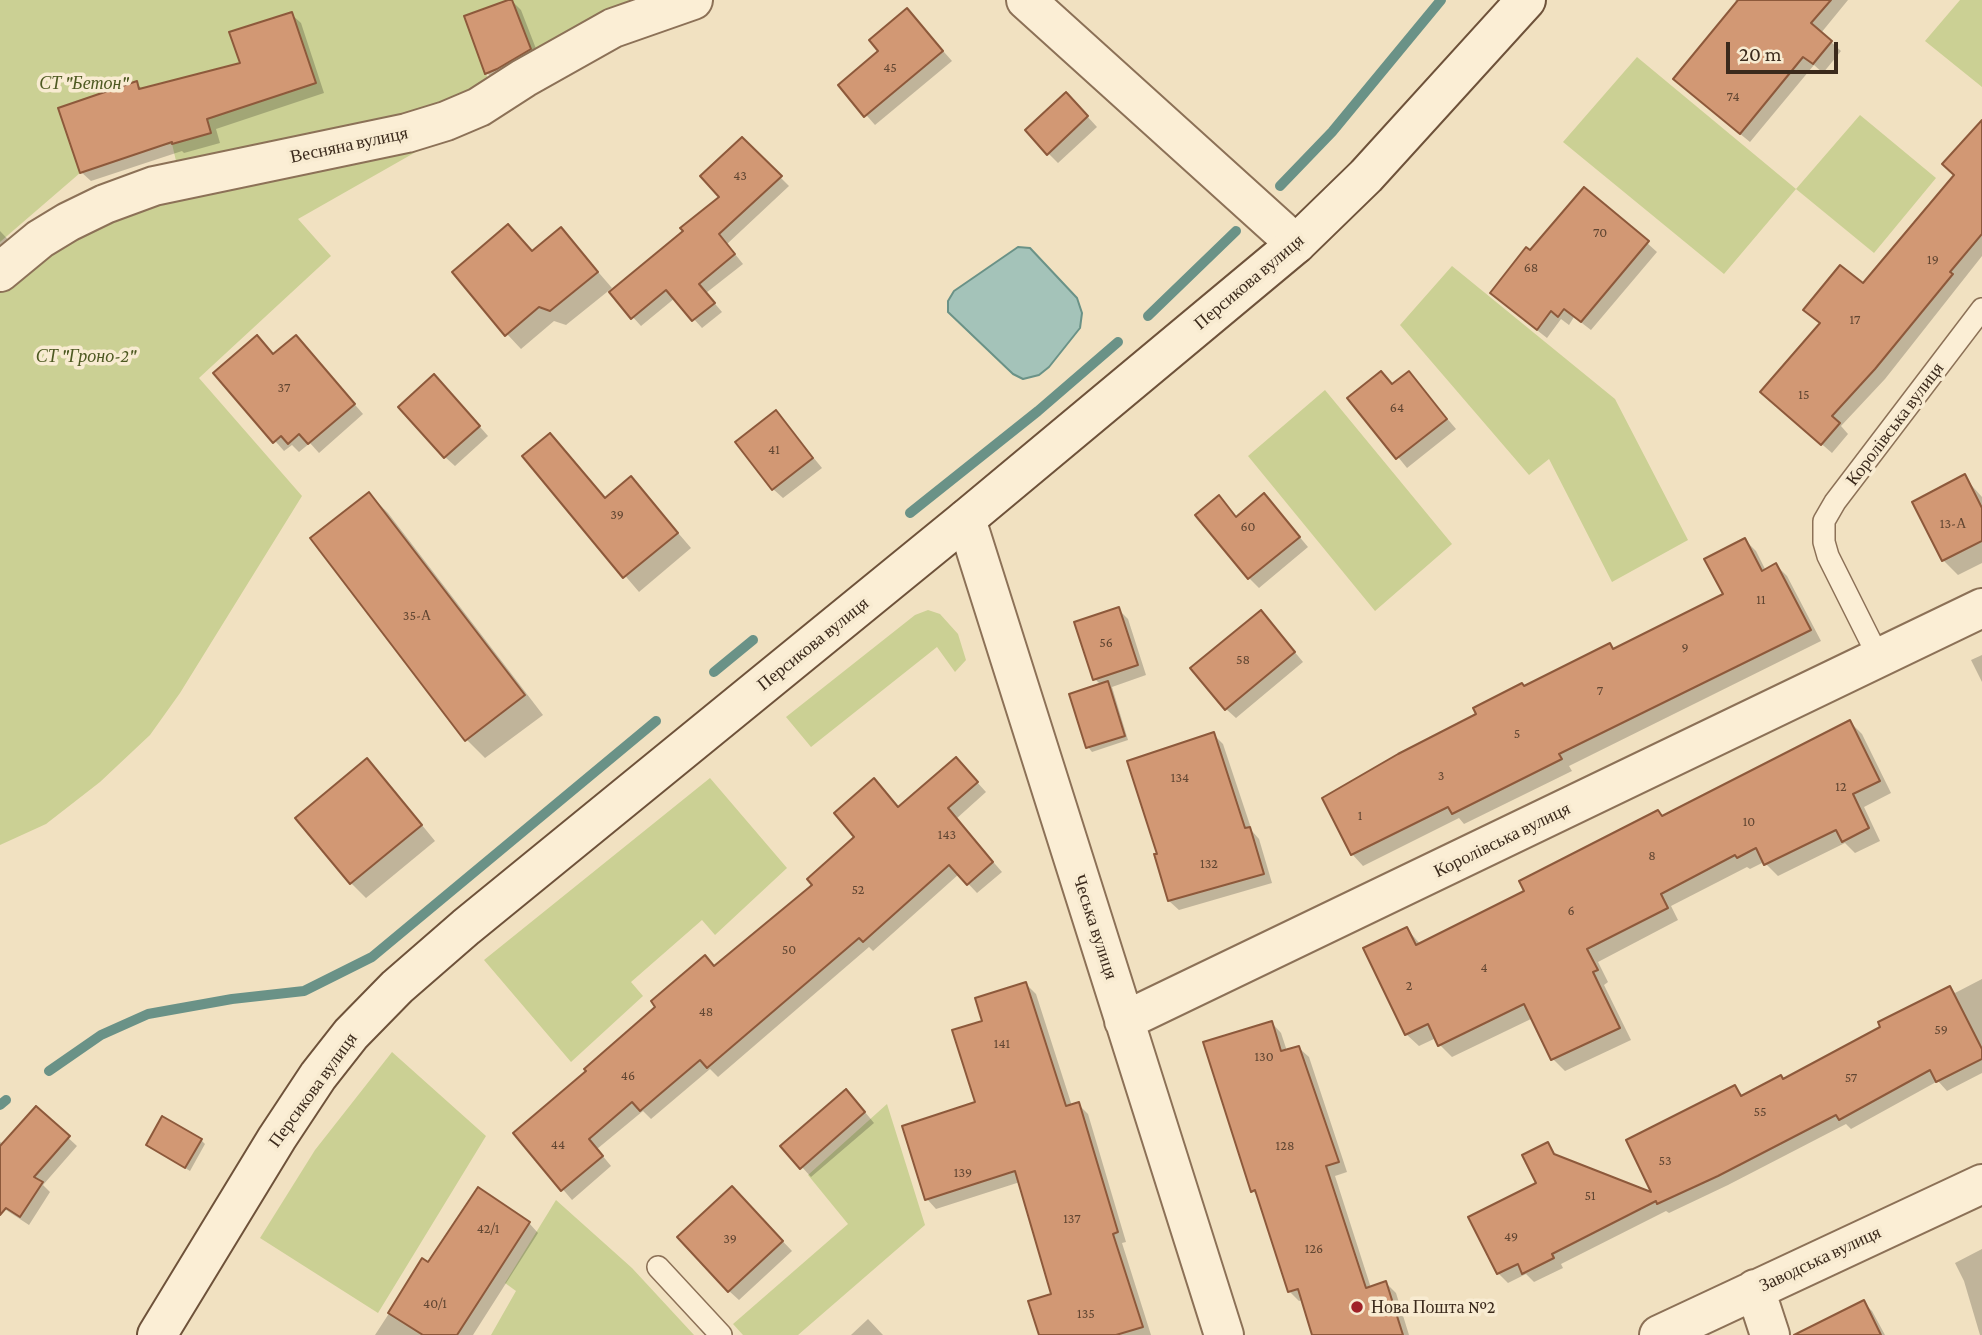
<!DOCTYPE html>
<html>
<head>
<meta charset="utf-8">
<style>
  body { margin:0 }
  #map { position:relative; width:1982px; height:1335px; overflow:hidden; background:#f1e1c1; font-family:"Crimson Pro",serif }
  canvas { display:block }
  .scale { position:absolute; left:1726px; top:42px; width:112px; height:32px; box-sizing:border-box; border:4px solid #3b2a1c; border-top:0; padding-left:9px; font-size:21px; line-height:24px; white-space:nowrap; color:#3b2a1c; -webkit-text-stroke:5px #f8ebd1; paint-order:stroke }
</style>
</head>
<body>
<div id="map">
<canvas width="1982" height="1335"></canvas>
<div class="scale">20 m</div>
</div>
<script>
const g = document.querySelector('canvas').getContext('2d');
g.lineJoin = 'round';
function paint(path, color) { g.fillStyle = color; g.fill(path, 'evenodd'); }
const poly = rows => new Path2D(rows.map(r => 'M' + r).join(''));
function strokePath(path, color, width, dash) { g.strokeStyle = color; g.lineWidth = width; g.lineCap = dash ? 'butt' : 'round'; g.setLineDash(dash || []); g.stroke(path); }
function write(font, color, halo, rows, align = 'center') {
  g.font = font + ' "Crimson Pro",serif'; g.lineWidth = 7; g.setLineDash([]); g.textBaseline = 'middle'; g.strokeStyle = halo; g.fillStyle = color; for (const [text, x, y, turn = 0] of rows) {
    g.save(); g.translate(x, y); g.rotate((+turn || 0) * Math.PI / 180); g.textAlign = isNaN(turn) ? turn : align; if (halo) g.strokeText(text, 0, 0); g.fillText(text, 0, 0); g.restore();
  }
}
const green = poly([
  [0,0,654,0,533,56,486,73,490,87,456,103,177,165,172,144,159,146,80,173,0,242],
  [1960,0,1982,0,1982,87,1925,41],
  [1637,57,1796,189,1860,115,1936,178,1874,253,1796,189,1724,274,1563,142],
  [458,128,298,219,331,256,199,378,302,496,180,693,150,735,100,782,46,824,0,845,0,282,81,223],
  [1452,266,1615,399,1688,540,1612,582,1549,459,1529,475,1400,325],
  [1325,390,1452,544,1375,611,1248,456],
  [928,610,940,614,958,634,966,660,955,672,937,647,811,747,786,717,915,615],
  [710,778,787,868,715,935,702,920,631,982,643,996,571,1062,484,960],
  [392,1052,486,1136,378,1313,260,1238,315,1150],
  [887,1104,925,1225,798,1335,743,1335,733,1324,848,1224,808,1175],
  [556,1200,632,1268,694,1335,491,1335,516,1291,505,1283]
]);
const water = poly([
  [1018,247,1030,248,1077,298,1082,313,1080,328,1049,367,1039,375,1023,379,1013,374,948,312,948,301,954,291,1018,247]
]);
const shadow = poly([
  [1735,0,1848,0,1821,33,1841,51,1823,73,1814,65,1750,142,1685,89,1738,3],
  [512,1,521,10,540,59,497,82,487,73],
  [907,10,952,61,875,125,840,85,881,51],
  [291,14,301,23,324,93,216,129,220,143,184,153,182,151,91,181,81,172,136,83,143,90,242,64],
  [1076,104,1097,127,1058,163,1048,153],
  [1982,125,1982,256,1885,379,1841,426,1848,434,1832,453,1772,401,1956,175],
  [742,139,789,186,727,244,743,264,706,293,722,312,702,328,675,298,641,326,611,293,685,231,722,197],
  [561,229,612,288,566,325,554,321,521,349,507,334,533,253],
  [0,231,15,247,0,260],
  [1647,243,1657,252,1591,330,1574,317,1569,325,1561,319,1547,338,1501,302,1531,252],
  [305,347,363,414,319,453,310,443,299,452,292,445,284,451,215,373],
  [1409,373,1456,429,1407,468,1350,398,1393,386],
  [444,386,488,436,455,466,445,457],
  [776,412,822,468,783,498,773,489],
  [550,435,606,499,631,478,691,548,639,592,524,457],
  [1964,477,1982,497,1982,563,1958,575,1943,560,1914,502],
  [369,494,388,513,543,715,485,758,466,739],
  [1273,505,1308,547,1259,588,1249,578,1228,507,1237,518],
  [1745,540,1756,551,1766,571,1776,565,1787,576,1821,641,1569,766,1572,771,1464,824,1459,818,1363,866,1352,854,1324,799,1524,688,1610,645,1614,650,1725,595],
  [1118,609,1128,619,1146,675,1112,687,1128,740,1092,752,1088,747,1101,685,1095,679],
  [1270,622,1303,662,1236,718,1226,709],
  [1982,655,1982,682,1971,660],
  [1850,722,1862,734,1891,793,1864,807,1880,841,1855,853,1845,843,1778,876,1764,862,1750,869,1747,867,1671,906,1678,920,1598,962,1608,982,1604,985,1631,1040,1565,1071,1553,1059,1533,1018,1452,1057,1440,1045,1436,1038,1419,1046,1406,1034,1407,929,1421,945,1526,892,1663,817],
  [1213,734,1223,744,1252,831,1259,839,1272,883,1179,910,1169,901,1159,855],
  [965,769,986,792,956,819,1002,872,977,893,959,874,873,951,869,947,718,1077,710,1069,651,1119,643,1111,597,1149,611,1166,572,1200,515,1133,814,885,857,837,884,790,899,808],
  [381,775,435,841,366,898,351,883],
  [1982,979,1982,1073,1947,1091,1938,1081,1851,1129,1846,1124,1728,1185,1669,1213,1666,1211,1561,1264,1563,1268,1534,1282,1526,1274,1508,1283,1498,1273,1539,1184,1547,1144,1559,1158,1655,1195,1735,1087,1744,1097,1784,1081,1950,988,1955,993],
  [1026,984,1036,994,1072,1106,1078,1104,1088,1114,1126,1242,1122,1243,1151,1335,1041,1335,1053,1295,1020,1182,936,1209,927,1199,977,1103,984,1022],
  [1272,1023,1281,1033,1287,1051,1299,1048,1309,1057,1347,1172,1335,1176,1371,1288,1386,1283,1396,1293,1409,1335,1314,1335,1303,1300,1299,1301,1289,1291,1260,1198,1253,1191],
  [856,1101,874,1123,811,1177,802,1167],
  [36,1108,77,1146,43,1185,50,1192,29,1225,0,1206,0,1142,4,1144],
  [201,1140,205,1144,190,1171,148,1145],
  [742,1198,792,1251,739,1300,729,1291],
  [529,1223,538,1233,473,1335,375,1335,423,1261,429,1265],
  [1982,1249,1982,1335,1980,1335,1964,1281,1955,1263],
  [1863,1302,1872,1311,1885,1335,1818,1335],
  [868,1319,883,1335,851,1335]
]);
const stream = poly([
  [1280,186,1332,132,1441,0],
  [1148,316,1236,231],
  [910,513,1038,411,1118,342],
  [714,672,753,640],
  [49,1071,101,1035,148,1014,232,999,304,991,372,957,656,721],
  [0,1105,6,1100]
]);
const building = poly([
  [508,0,512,0,531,49,497,69,485,74,464,16,508,0],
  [1738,0,1831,0,1811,23,1832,41,1813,64,1803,57,1740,134,1673,79,1738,0],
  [907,8,943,51,864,117,838,85,878,51,869,40,907,8],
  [292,12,316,83,207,119,211,133,172,144,172,142,80,173,58,108,137,81,139,89,240,63,229,32,292,12],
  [1066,92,1088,116,1047,155,1025,130,1066,92],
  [1982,120,1982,234,1950,272,1953,274,1875,369,1832,416,1840,423,1821,445,1760,392,1820,323,1803,310,1840,265,1863,283,1954,175,1942,164,1982,120],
  [742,137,782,176,719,234,735,254,699,284,715,303,692,321,666,290,631,319,609,292,683,231,680,228,719,197,700,176,742,137],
  [1584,187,1649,241,1581,322,1564,309,1558,317,1551,311,1537,330,1490,293,1526,247,1530,250,1584,187],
  [508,224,532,251,561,227,598,272,550,311,539,307,505,336,452,272,508,224],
  [257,335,273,354,296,335,355,404,308,444,299,434,288,444,281,436,273,443,213,373,257,335],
  [1381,371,1392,384,1409,371,1447,419,1396,459,1347,398,1381,371],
  [434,374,480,426,444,458,398,407,434,374],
  [776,410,813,458,772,490,735,442,776,410],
  [550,433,605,498,631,476,678,533,623,578,522,456,550,433],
  [1965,474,1982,508,1982,541,1942,561,1912,502,1965,474],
  [369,492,525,695,465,741,310,538,369,492],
  [1264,493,1300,537,1248,579,1195,515,1219,495,1236,517,1264,493],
  [1745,538,1762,571,1776,563,1811,630,1559,754,1562,759,1452,814,1448,807,1351,855,1322,798,1398,754,1476,714,1473,708,1522,683,1524,686,1610,643,1613,649,1723,594,1704,559,1745,538],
  [1119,607,1138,665,1093,680,1074,622,1119,607],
  [1261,610,1295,652,1225,710,1190,668,1261,610],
  [1108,681,1125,736,1086,748,1069,694,1108,681],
  [1850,720,1880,781,1853,794,1869,828,1842,842,1836,830,1764,865,1756,848,1737,858,1735,855,1661,894,1668,908,1587,949,1598,970,1593,972,1620,1028,1551,1060,1524,1004,1438,1046,1428,1024,1405,1035,1363,948,1407,927,1416,945,1524,891,1519,881,1658,810,1662,816,1850,720],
  [1214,732,1245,828,1250,827,1264,874,1168,901,1154,854,1157,854,1127,761,1214,732],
  [956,757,978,782,948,808,993,862,967,885,949,865,863,942,859,938,707,1068,700,1060,640,1111,632,1102,589,1139,603,1156,561,1191,513,1133,586,1071,584,1069,655,1007,651,1001,705,955,714,966,812,885,807,879,854,837,834,813,874,778,898,807,956,757],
  [367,758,422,825,350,884,295,818,367,758],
  [1026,982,1066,1106,1079,1102,1118,1232,1113,1234,1143,1327,1116,1335,1039,1335,1028,1301,1051,1294,1015,1171,925,1200,902,1126,975,1102,952,1030,982,1021,975,998,1026,982],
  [1950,986,1982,1049,1982,1059,1936,1082,1930,1070,1839,1120,1836,1115,1718,1176,1657,1204,1656,1201,1552,1254,1554,1258,1522,1274,1518,1264,1497,1274,1468,1217,1536,1183,1522,1155,1548,1142,1554,1154,1651,1192,1626,1140,1735,1085,1741,1096,1781,1075,1783,1079,1880,1027,1878,1022,1950,986],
  [1272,1021,1281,1051,1299,1046,1339,1162,1326,1166,1366,1288,1386,1281,1403,1335,1312,1335,1298,1289,1288,1292,1255,1190,1251,1192,1203,1042,1272,1021],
  [846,1089,865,1112,800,1169,780,1146,846,1089],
  [36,1106,70,1136,34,1177,43,1182,20,1217,6,1208,0,1215,0,1146,36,1106],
  [162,1116,202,1139,185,1168,146,1145,162,1116],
  [732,1186,783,1241,728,1292,677,1237,732,1186],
  [478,1187,530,1222,457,1335,423,1335,388,1313,422,1258,428,1262,478,1187],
  [1864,1300,1881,1335,1794,1335,1864,1300]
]);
const lane = poly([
  [1879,658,1828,556,1824,542,1824,521,1835,502,1982,309],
  [658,1267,721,1335]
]);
const street = poly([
  [1026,0,1296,244],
  [0,272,40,239,68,222,105,204,154,186,407,133,446,121,479,107,524,78,613,28,693,0],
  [966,519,1224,1335],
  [1124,1021,1982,608],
  [1755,1289,1770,1335],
  [1659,1335,1982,1184]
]);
const secondary = poly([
  [157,1335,277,1138,318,1076,351,1034,397,987,466,927,966,519,1296,244,1366,176,1526,0]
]);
const markers = [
  [1357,1307,7,"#a02228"]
];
const numberNames = [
  ["45",890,68],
  ["74",1733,97],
  ["43",740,176],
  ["70",1600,233],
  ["19",1933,260],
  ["68",1531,268],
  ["17",1855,320],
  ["37",284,388],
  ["15",1804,395],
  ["64",1397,408],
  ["41",774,450],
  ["39",617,515],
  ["13-А",1953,524],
  ["60",1248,527],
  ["11",1761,600],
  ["35-А",417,616],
  ["56",1106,643],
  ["9",1685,648],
  ["58",1243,660],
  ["7",1600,691],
  ["5",1517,734],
  ["3",1441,776],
  ["134",1180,778],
  ["12",1841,787],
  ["1",1360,816],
  ["10",1749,822],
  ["143",947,835],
  ["8",1652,856],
  ["132",1209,864],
  ["52",858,890],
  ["6",1571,911],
  ["50",789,950],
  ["4",1484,968],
  ["2",1409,986],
  ["48",706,1012],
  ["59",1941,1030],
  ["141",1002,1044],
  ["130",1264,1057],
  ["46",628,1076],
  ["57",1851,1078],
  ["55",1760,1112],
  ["44",558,1145],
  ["128",1285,1146],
  ["53",1665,1161],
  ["139",963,1173],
  ["51",1590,1196],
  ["137",1072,1219],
  ["42/1",488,1229],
  ["49",1511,1237],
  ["39",730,1239],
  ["126",1314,1249],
  ["40/1",435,1304],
  ["135",1086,1314]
];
const parkNames = [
  ["СТ \"Бетон\"",84,83],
  ["СТ \"Гроно-2\"",86,356]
];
const streetNames = [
  ["Весняна вулиця",349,145,-12],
  ["Персикова вулиця",1249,282,-40],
  ["Королівська вулиця",1895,424,-53],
  ["Персикова вулиця",813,644,-39],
  ["Королівська вулиця",1502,840,-26],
  ["Чеська вулиця",1095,927,72],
  ["Персикова вулиця",313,1090,-54],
  ["Заводська вулиця",1820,1259,-25]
];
const poiNames = [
  ["Нова Пошта №2",1371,1307]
];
paint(green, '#cbd094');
paint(water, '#a4c3b9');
strokePath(water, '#6a9287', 2);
paint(shadow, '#0003');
strokePath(stream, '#6a9287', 10);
paint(building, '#d29874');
strokePath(building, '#8d593b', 2);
strokePath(lane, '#8c7157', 24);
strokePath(street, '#8c7157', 42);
strokePath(secondary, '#6e523a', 42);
strokePath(lane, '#fbeed5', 21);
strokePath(street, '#fbeed5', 38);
strokePath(secondary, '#fbeed5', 38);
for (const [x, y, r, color] of markers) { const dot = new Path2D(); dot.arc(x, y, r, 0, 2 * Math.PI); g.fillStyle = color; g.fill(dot); strokePath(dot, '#f8ebd1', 2.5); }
write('14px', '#614632', null, numberNames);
write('italic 18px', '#4d5921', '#f8ebd1', parkNames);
write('18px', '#3b2a1c', '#f8ebd1', streetNames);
write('18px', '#3b2a1c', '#f8ebd1', poiNames, 'left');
</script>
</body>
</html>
